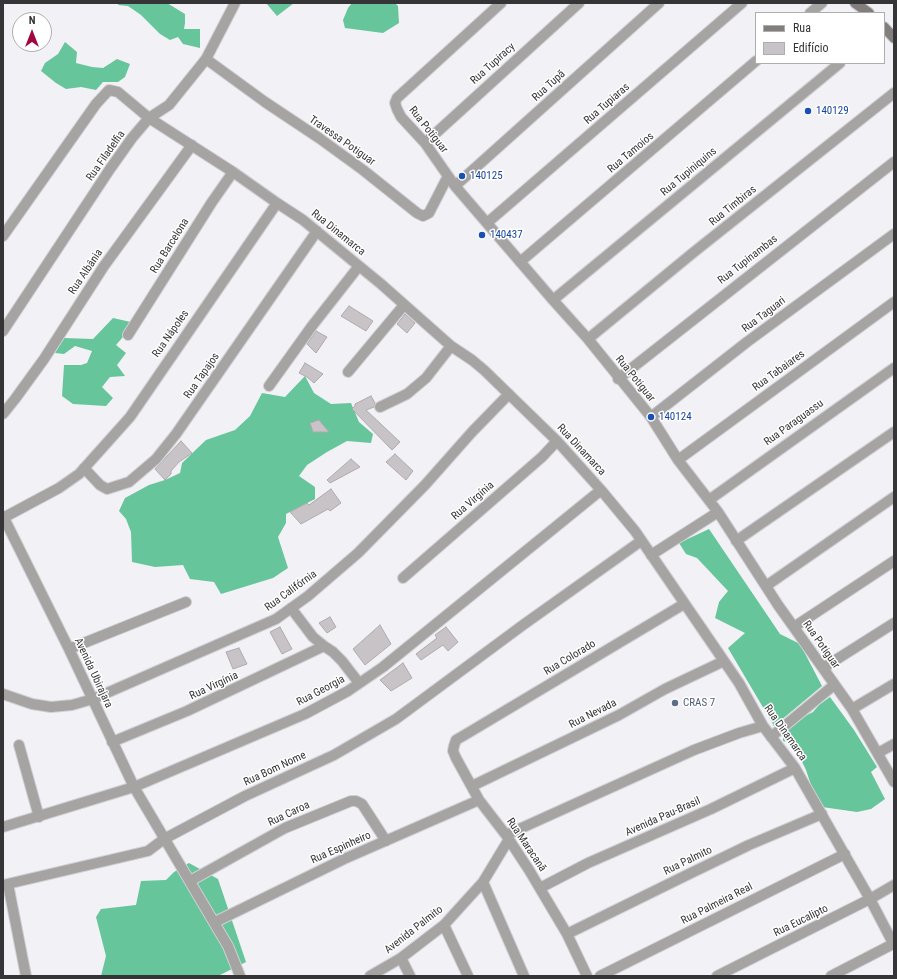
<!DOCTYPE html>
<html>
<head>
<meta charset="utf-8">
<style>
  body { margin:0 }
  #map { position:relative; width:897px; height:979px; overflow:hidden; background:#f1f1f6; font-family:"Roboto Condensed",sans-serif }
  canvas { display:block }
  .frame { position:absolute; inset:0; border:4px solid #353537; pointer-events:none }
  .legend { position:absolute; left:755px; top:12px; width:130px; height:52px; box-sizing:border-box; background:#fff; border:1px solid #aeaeaf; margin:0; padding:5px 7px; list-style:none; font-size:12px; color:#353537 }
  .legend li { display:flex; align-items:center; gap:8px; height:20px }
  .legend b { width:20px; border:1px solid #aeaeaf }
  .north { position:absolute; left:12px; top:12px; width:40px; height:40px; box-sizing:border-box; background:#fff; border:1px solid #aeaeaf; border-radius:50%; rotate:0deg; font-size:11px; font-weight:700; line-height:16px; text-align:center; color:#353537 }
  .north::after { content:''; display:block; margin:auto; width:14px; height:18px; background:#a20640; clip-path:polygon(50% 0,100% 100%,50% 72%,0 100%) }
</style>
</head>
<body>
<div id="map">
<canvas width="897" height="979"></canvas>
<div class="frame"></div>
<ul class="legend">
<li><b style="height:5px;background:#827e7d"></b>Rua</li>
<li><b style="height:11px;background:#c7c3c6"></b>Edifício</li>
</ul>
<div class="north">N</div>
</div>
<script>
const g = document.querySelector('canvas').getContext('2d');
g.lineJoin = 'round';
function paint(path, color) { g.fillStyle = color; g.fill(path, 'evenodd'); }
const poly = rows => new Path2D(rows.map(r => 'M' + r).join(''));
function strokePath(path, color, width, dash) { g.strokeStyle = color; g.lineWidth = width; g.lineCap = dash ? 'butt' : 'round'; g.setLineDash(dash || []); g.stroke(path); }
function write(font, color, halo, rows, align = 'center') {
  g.font = font + ' "Roboto Condensed",sans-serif'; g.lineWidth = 3; g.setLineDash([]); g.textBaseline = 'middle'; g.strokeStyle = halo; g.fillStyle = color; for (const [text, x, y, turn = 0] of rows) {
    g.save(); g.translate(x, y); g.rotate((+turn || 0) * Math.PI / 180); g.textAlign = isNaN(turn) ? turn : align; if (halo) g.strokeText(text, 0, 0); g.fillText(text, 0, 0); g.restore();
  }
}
const forest = poly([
  [119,3,167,3,185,14,185,23,184,29,200,29,200,48,183,44,178,37,170,40,160,34,141,15,128,6,118,5],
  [266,3,294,3,277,16],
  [352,3,395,3,398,6,399,23,383,33,345,28,343,20,348,8],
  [65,42,77,52,76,63,92,67,103,68,117,59,130,64,125,77,118,82,103,82,96,90,81,87,66,89,56,83,41,71,45,63,58,54],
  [113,318,135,323,116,345,126,353,117,365,125,376,110,377,102,387,113,398,106,406,73,404,62,396,64,365,81,365,87,363,92,351,75,346,64,354,55,353,64,338,93,339],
  [305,376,314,393,331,404,351,403,359,422,373,434,371,443,347,441,327,452,307,465,299,476,315,487,315,499,286,514,286,523,278,537,288,568,273,578,221,594,214,582,190,579,183,565,155,567,132,562,131,532,126,519,119,511,125,498,149,485,165,480,180,473,182,463,206,440,235,430,250,416,262,393,285,397],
  [709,529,780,634,800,644,822,686,774,726,728,648,745,633,715,618,719,602,728,591,697,558,686,554,679,543],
  [830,697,854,730,877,767,871,772,885,799,871,809,857,812,822,807,812,788,806,770,793,743,783,741,783,733,791,720,803,717,813,712,819,705],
  [189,863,218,879,246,962,218,976,101,976,106,956,96,917,101,909,136,905,141,881,166,880,174,872]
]);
const building = poly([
  [349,306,373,321,366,331,341,316,349,306],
  [405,314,415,323,407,333,397,324,405,314],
  [316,331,327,337,316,353,307,344,316,331],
  [305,363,323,374,314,383,307,377,299,373,305,363],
  [371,396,375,403,374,407,366,410,400,442,392,450,352,409,355,406,355,404,371,396],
  [319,420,329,432,313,432,310,423,319,420],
  [181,441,192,453,179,462,171,471,171,474,165,480,155,469,181,441],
  [395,454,413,471,406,480,386,462,395,454],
  [351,459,360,467,330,483,327,480,351,459],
  [331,489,341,503,330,511,328,509,301,524,290,512,307,503,309,505,331,489],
  [330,617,336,627,327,633,319,623,330,617],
  [380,625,391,644,365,665,353,649,380,625],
  [280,627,292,649,282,654,270,632,280,627],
  [446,627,458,642,448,651,443,645,421,660,416,654,437,638,435,635,446,627],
  [239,648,247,664,233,669,226,652,239,648],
  [403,663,412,678,391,691,380,680,403,663]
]);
const street = poly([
  [501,3,397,98,395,103,397,109,401,117,425,143,455,186,553,300,588,339,651,417,678,460,718,512,778,605,852,709,894,782],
  [810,13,822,3],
  [206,59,265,102,319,138,363,170,417,213,423,216,429,213,448,176],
  [425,143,579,3],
  [455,186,659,3],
  [487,223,742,3],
  [3,236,96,104,109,90,118,92,149,118,233,172,277,203,303,220,381,284,451,346,472,360,484,370,557,441,601,490,635,531,739,683,763,726,795,768,870,899,894,945],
  [520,262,756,61],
  [553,300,840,63],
  [3,331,110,169,132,138,149,118,169,105,206,59,235,3],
  [128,335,212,202,233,172],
  [588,339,694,252,894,93],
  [348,372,404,305],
  [618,379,894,162],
  [269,386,312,326,359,266],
  [380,407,407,394,426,378,451,346],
  [3,414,15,399,44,359,104,266,192,145],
  [651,417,747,342,894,234],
  [678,460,894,302],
  [84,468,100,485,107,489,129,482,156,459,176,434,317,231],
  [709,500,894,368],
  [3,516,69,649,134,787,222,936,228,946,240,976],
  [3,518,59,488,79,474,130,417,277,203],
  [736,541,894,432],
  [651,555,718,512],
  [403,578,542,457,557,441],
  [766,586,894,497],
  [291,608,313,637,324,646,333,652,342,661,359,683],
  [794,627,894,561],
  [69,649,186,602],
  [823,668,894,623],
  [3,694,32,704,51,707,72,705,93,699,276,619,308,596,358,553,425,485,472,432,509,394],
  [852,709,894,684],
  [771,737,834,685],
  [112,742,187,711,324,646],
  [19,745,39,817],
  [878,753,894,744],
  [472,786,619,715,665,689,724,661],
  [3,827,134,787,305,714,348,691,383,667,601,490],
  [506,835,694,750,739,733,763,726],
  [190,881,285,828,351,801,356,801,362,804,386,841],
  [483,882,524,976],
  [8,884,26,976],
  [3,885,148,851,164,839,245,796,334,755,396,719,523,625,641,541],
  [540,888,588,863,711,809,795,768],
  [215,922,344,859,479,800],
  [444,925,468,976],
  [567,934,689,874,749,845,822,814],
  [401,958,410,976],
  [370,976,401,958,444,925,483,882,509,839],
  [587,976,567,934,529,870,506,835,479,800,456,758,453,751,454,746,456,740,468,733,684,604],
  [600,976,845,854],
  [717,976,870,899,894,885],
  [831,976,893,944]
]);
const secondary = poly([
  [855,3,869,13],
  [884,27,894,38]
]);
const markers = [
  [808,111,4,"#1a4fb4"],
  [462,176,4,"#1a4fb4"],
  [482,235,4,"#1a4fb4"],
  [651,417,4,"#1a4fb4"],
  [675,703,4,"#5c6f8a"]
];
const streetNames = [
  ["Rua Tupiracy",493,64,-42],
  ["Rua Tupã",549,86,-42],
  ["Rua Tupiaras",607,104,-41],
  ["Rua Potiguar",428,130,52],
  ["Travessa Potiguar",342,141,35],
  ["Rua Tamoios",631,153,-40],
  ["Rua Filadelfia",106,156,-55],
  ["Rua Tupiniquins",689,172,-40],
  ["Rua Timbiras",733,206,-39],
  ["Rua Dinamarca",338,233,39],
  ["Rua Barcelona",170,246,-58],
  ["Rua Tupinambas",748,260,-38],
  ["Rua Albânia",86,272,-56],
  ["Rua Taguari",764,315,-37],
  ["Rua Nápoles",171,334,-55],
  ["Rua Tabaiares",779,371,-36],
  ["Rua Tapajos",202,376,-55],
  ["Rua Potiguar",635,379,51],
  ["Rua Paraguassu",794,423,-36],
  ["Rua Dinamarca",581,450,47],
  ["Rua Virgínia",473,501,-41],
  ["Rua Califórnia",291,591,-36],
  ["Rua Potiguar",821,645,55],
  ["Rua Colorado",570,658,-31],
  ["Avenida Ubirajara",93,673,65],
  ["Rua Virgínia",214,686,-25],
  ["Rua Georgia",321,691,-28],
  ["Rua Nevada",593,714,-27],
  ["Rua Dinamarca",785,733,55],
  ["Rua Bom Nome",275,769,-25],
  ["Rua Caroa",289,814,-25],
  ["Avenida Pau-Brasil",663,817,-24],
  ["Rua Maracanã",526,845,56],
  ["Rua Espinheiro",341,848,-24],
  ["Rua Palmito",688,861,-26],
  ["Rua Palmeira Real",717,904,-27],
  ["Rua Eucalipto",801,921,-26],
  ["Avenida Palmito",414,930,-38]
];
const transitNames = [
  ["140129",816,111],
  ["140125",470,176],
  ["140437",490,235],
  ["140124",659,417]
];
const serviceNames = [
  ["CRAS 7",683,703]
];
paint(forest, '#67c59b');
paint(building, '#c7c3c6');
strokePath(building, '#afaaad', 1);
strokePath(street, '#cfcfd4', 12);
strokePath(secondary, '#cfcfd4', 12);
strokePath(street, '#a6a3a3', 10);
strokePath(secondary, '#827e7d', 10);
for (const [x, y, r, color] of markers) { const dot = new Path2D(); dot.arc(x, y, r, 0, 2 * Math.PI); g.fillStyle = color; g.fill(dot); strokePath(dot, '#fff', 1.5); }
write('11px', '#353537', '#fff', streetNames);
write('11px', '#164399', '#fff', transitNames, 'left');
write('11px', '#4e5e75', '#fff', serviceNames, 'left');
</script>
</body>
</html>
